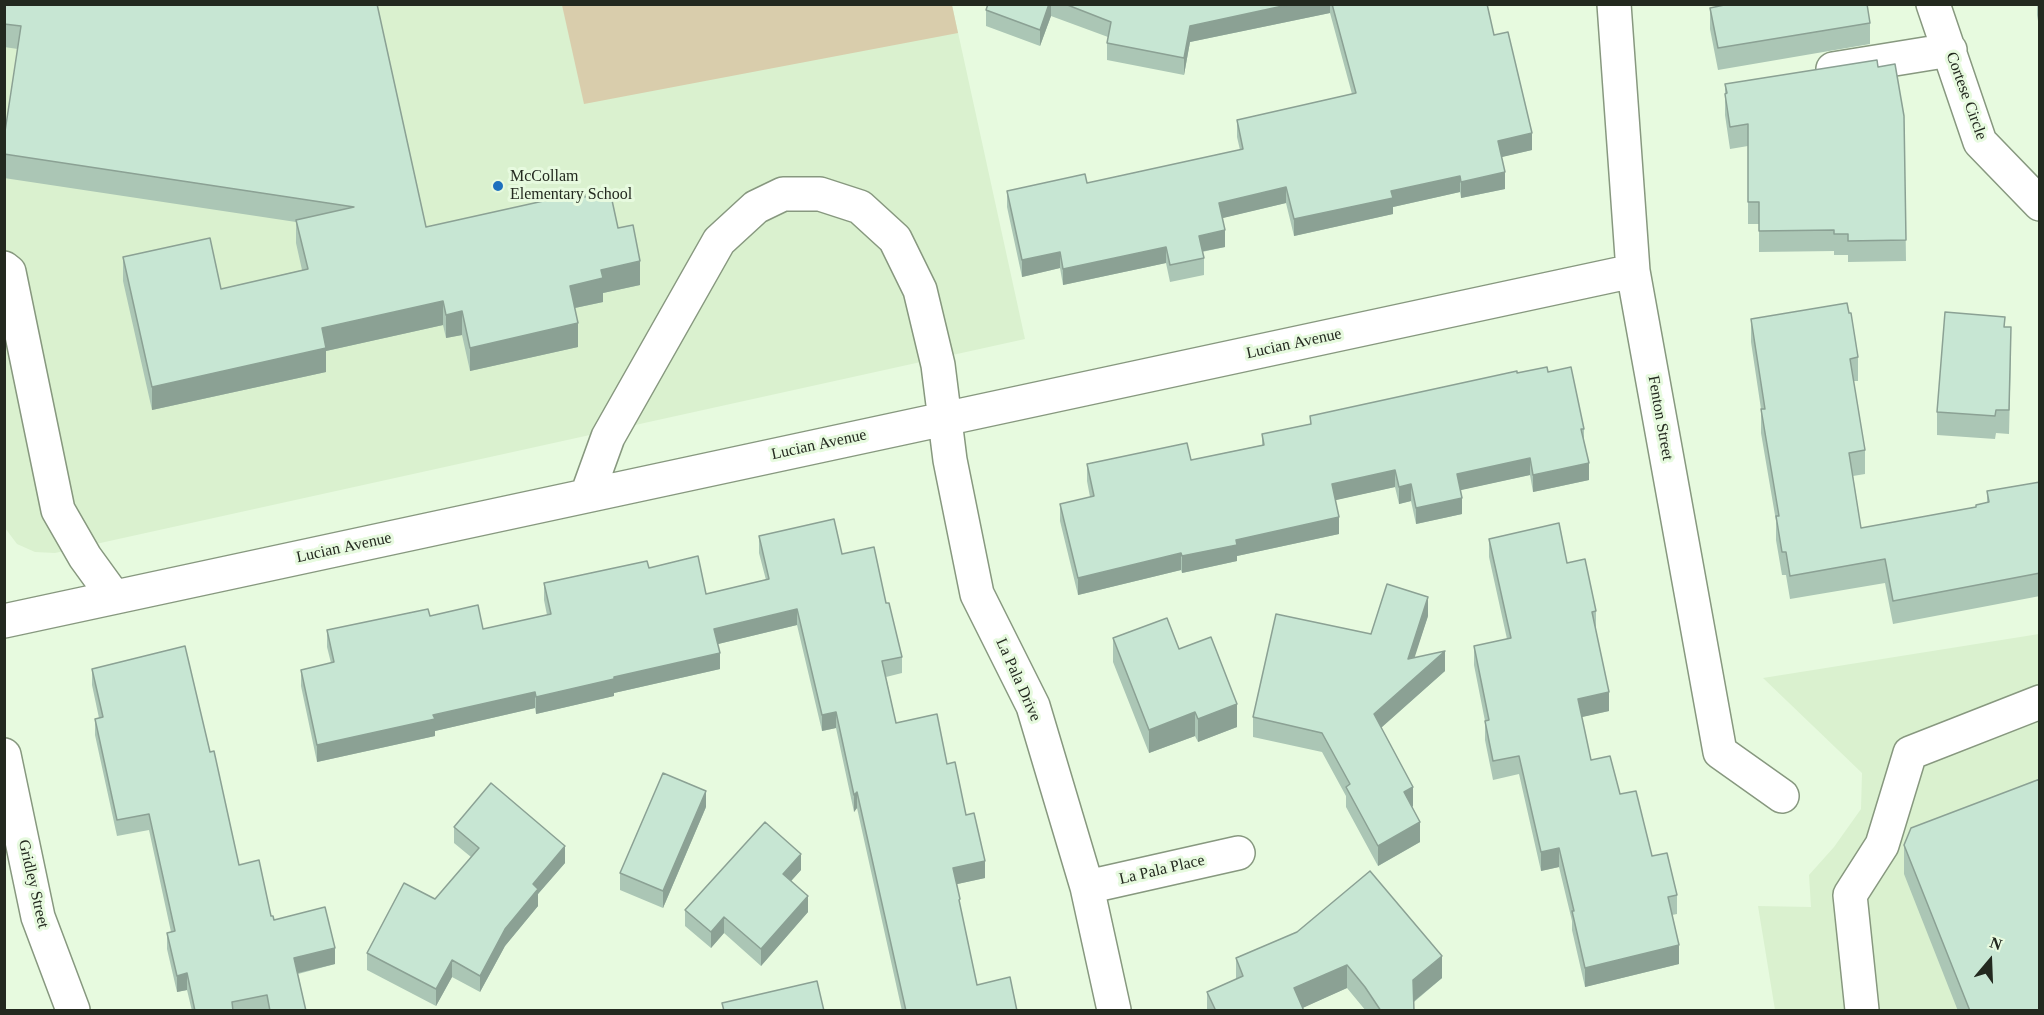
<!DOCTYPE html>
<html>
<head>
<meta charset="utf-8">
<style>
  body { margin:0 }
  #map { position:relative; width:2044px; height:1015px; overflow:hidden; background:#e7fadf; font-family:"Times New Roman",serif }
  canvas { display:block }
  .frame { position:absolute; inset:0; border:6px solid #23291f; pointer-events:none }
  .north { position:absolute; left:1960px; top:931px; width:60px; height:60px; -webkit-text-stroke:4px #e7fadf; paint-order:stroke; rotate:19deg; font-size:16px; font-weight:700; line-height:24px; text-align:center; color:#23291f }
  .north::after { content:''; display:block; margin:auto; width:21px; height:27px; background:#23291f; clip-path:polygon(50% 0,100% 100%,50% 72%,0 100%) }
</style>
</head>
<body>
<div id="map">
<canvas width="2044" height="1015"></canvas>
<div class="frame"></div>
<div class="north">N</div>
</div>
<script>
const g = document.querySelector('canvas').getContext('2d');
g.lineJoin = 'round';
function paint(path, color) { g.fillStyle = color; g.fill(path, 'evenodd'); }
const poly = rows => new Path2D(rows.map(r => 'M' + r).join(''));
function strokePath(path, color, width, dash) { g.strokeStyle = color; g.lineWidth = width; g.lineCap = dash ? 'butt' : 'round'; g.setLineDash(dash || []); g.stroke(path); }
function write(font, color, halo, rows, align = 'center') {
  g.font = font + ' "Times New Roman",serif'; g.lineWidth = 6; g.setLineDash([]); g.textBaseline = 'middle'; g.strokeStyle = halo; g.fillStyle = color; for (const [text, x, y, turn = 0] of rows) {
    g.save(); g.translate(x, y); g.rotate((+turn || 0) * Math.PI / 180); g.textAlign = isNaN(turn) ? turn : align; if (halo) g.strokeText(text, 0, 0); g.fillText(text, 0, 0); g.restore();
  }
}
const built = poly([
  [5,5,952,5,1025,339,55,553,35,552,17,544,5,528],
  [2039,634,2039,1010,1775,1010,1758,906,1811,907,1809,875,1834,847,1861,809,1862,773,1763,678]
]);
const green = poly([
  [562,5,952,5,958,33,584,104]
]);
const minor = poly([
  [1614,4,1633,271,1720,752,1782,796],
  [1933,4,1980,142,2040,204],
  [1833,69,1950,50],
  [4,268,9,272,58,510,85,557,114,597],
  [587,495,608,437,719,241,756,207,783,194,820,194,860,207,895,239,920,290,938,365,950,460,977,594,1033,706,1087,887,1114,1010],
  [4,621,1633,271],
  [4,755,38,917,73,1010],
  [1087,887,1238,853],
  [1862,1010,1850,895,1882,845,1910,753,2040,702]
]);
const wall = poly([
  [4,4,426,227,585,197,618,228,640,285,603,293,603,302,575,308,578,347,470,371,462,335,446,338,443,325,326,351,326,372,152,410,123,281,123,257,221,289,302,270,296,243,296,222,4,178,4,138,18,49,4,47],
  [988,4,1487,4,1494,35,1532,150,1501,157,1505,189,1461,198,1460,192,1393,207,1393,214,1294,236,1286,203,1222,218,1225,247,1202,252,1204,258,1204,275,1170,282,1166,263,1063,285,1060,268,1022,277,1007,207,1007,191,1087,183,1240,150,1237,137,1237,120,1352,94,1330,13,1190,42,1184,75,1107,60,1107,43,1108,37,1051,16,1040,46,986,26,986,10],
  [2037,4,2040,4,2040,33,2037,15],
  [1710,8,1870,23,1870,44,1718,70,1710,29],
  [1878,67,1904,116,1906,261,1848,262,1848,255,1834,255,1834,251,1759,252,1759,224,1748,224,1748,146,1730,149,1725,115,1725,84],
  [1849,313,1858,357,1858,381,1853,381,1865,450,1865,474,1853,476,1861,528,1976,507,1987,503,1987,491,2040,482,2040,596,1893,624,1885,583,1790,599,1786,575,1782,575,1776,540,1776,521,1761,433,1761,409,1751,342,1751,319],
  [2005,327,2011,351,2009,434,1996,433,1995,439,1937,435,1937,412],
  [1548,372,1584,429,1584,442,1589,480,1533,492,1530,475,1460,490,1462,514,1416,524,1411,501,1399,504,1395,487,1335,500,1339,534,1237,556,1237,561,1182,573,1181,570,1078,595,1060,521,1060,504,1090,497,1087,481,1087,464,1191,460,1262,445,1262,434,1310,424,1310,416,1517,373],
  [759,536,842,554,886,603,902,657,902,673,886,677,896,723,947,764,966,815,985,878,957,884,960,908,977,985,1017,1011,902,1011,857,808,854,812,836,728,822,731,797,625,718,644,720,669,614,693,614,696,536,714,535,708,435,731,435,736,317,762,301,686,301,670,331,663,327,647,327,630,430,616,483,629,547,615,544,600,544,583,649,568,706,594,766,580,759,553],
  [1489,539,1567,563,1596,611,1596,630,1609,711,1581,717,1591,760,1620,794,1652,856,1677,895,1677,914,1672,915,1679,964,1585,987,1572,930,1572,921,1559,867,1541,871,1519,774,1493,780,1485,740,1485,721,1474,665,1474,646,1507,639,1489,557],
  [1428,616,1414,657,1445,671,1381,728,1413,806,1412,807,1420,842,1378,866,1346,807,1346,796,1322,752,1253,737,1253,717,1371,634],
  [1113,638,1179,649,1237,727,1198,742,1195,736,1149,753,1113,662],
  [92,669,210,752,239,865,274,920,335,964,298,974,306,1011,192,1011,187,990,177,992,167,949,167,933,171,932,149,830,117,836,95,735,95,719,99,718,92,685],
  [706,807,663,908,620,890,620,873],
  [454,827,565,863,538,894,538,906,505,946,480,992,452,977,436,1006,367,970,367,953,435,899,471,857,454,843],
  [1904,845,2040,1011,1958,1011,1904,874],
  [801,870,791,881,808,912,761,966,724,933,711,948,685,926,685,910],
  [1297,932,1442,978,1414,1002,1414,1011,1366,1011,1347,988,1302,1008,1304,1011,1207,1011,1207,992,1236,979,1236,958]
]);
const shadedWall = poly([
  [1049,4,1051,4,1051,16,1040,46,1040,30],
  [1292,4,1330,4,1330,13,1190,42,1184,75,1184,58,1190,26],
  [1532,133,1532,150,1498,158,1498,141],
  [1505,172,1505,189,1461,198,1461,182],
  [1460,176,1460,192,1393,207,1393,214,1294,236,1294,219,1391,191],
  [1286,187,1286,203,1219,219,1219,203],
  [1225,230,1225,247,1199,252,1199,236],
  [1166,247,1166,263,1063,285,1063,269],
  [1060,252,1060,268,1022,277,1022,260],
  [640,261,640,285,603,293,603,302,570,309,570,286,601,270],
  [443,301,443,325,326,351,326,372,152,410,152,387,322,328],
  [462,311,462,335,446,338,446,315],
  [578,323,578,347,470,371,470,348],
  [1530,458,1530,475,1457,491,1457,474],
  [1589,463,1589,480,1533,492,1533,475],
  [1395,470,1395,487,1332,501,1332,484],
  [1411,484,1411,501,1399,504,1399,487],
  [1462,498,1462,514,1416,524,1416,508],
  [1339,517,1339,534,1237,556,1237,561,1182,573,1182,556,1236,540],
  [1181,553,1181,570,1078,595,1078,578],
  [1428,597,1428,616,1408,678,1408,659],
  [797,609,797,625,714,645,714,629],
  [1445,651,1445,671,1374,734,1374,714],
  [720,653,720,669,614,693,614,696,536,714,536,697,614,677],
  [535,692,535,708,435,731,435,736,317,762,317,745,433,715],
  [1609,692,1609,711,1578,718,1578,699],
  [1237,704,1237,727,1198,742,1198,719],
  [836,712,836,728,822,731,822,715],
  [1195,712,1195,736,1149,753,1149,730],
  [1413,787,1413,806,1404,812,1404,792],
  [706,791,706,807,663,908,663,891],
  [857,792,857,808,854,812,854,795],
  [1420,822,1420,842,1378,866,1378,846],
  [565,846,565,863,538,894,538,906,505,946,480,992,480,976,505,929,533,884],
  [1559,848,1559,867,1541,871,1541,852],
  [801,854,801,870,783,890,783,874],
  [985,861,985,878,953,885,953,868],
  [808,896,808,912,761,966,761,949],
  [724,917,724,933,711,948,711,932],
  [1679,945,1679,964,1585,987,1585,968],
  [335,948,335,964,294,974,294,958],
  [1442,956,1442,978,1413,1002,1413,980],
  [452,960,452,977,436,1006,436,989],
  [1347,965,1347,988,1296,1011,1294,988],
  [187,973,187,990,177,992,177,976]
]);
const building = poly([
  [4,4,377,4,426,227,584,192,585,197,610,191,618,228,633,225,640,261,601,270,603,278,570,286,578,323,470,348,462,311,446,315,443,301,322,328,326,348,152,387,123,257,210,238,221,289,308,269,296,220,354,207,4,154,4,138,21,26,4,24,4,4],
  [988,4,1049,4,1040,30,986,10,988,4],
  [1065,4,1292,4,1190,26,1184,58,1107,43,1111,22,1065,4],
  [1332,4,1487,4,1494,35,1508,32,1532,133,1498,141,1505,172,1461,182,1460,176,1391,191,1393,198,1294,219,1286,187,1219,203,1225,230,1199,236,1204,258,1170,265,1166,247,1063,269,1060,252,1022,260,1007,191,1085,174,1087,183,1243,149,1237,120,1356,93,1332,4],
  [1729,4,1867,4,1870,23,1718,48,1710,8,1729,4],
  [1877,60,1878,67,1895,64,1904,116,1906,240,1848,241,1848,234,1834,234,1834,230,1759,231,1759,202,1748,202,1748,124,1730,127,1725,94,1727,93,1725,84,1877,60],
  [1847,303,1849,313,1851,313,1858,357,1850,359,1865,450,1849,453,1861,528,1976,507,1976,505,1989,502,1987,491,2040,482,2040,573,1893,601,1885,559,1790,576,1786,552,1782,552,1776,516,1779,516,1761,409,1765,409,1751,319,1847,303],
  [1945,312,2005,317,2004,327,2011,327,2009,410,1996,410,1995,416,1937,412,1945,312],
  [1547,367,1548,372,1571,367,1584,429,1581,429,1589,463,1533,475,1530,458,1457,474,1462,498,1416,508,1411,484,1399,487,1395,470,1332,484,1339,517,1236,540,1237,545,1182,556,1181,553,1078,578,1060,504,1094,496,1087,464,1187,443,1191,460,1264,445,1262,434,1311,424,1310,416,1517,371,1517,373,1547,367],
  [834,519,842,554,874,547,886,603,889,603,902,657,882,661,896,723,937,714,947,764,955,762,966,815,974,813,985,861,953,868,960,899,959,900,977,985,1010,977,1017,1011,906,1011,857,792,854,795,836,712,822,715,797,609,714,629,720,653,614,677,614,679,536,697,535,692,433,715,435,719,317,745,301,670,334,662,327,630,428,609,430,616,478,605,483,629,551,614,544,583,647,561,649,568,698,556,706,594,769,579,759,536,834,519],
  [1559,523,1567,563,1585,559,1596,611,1592,612,1609,692,1578,699,1591,760,1610,756,1620,794,1636,791,1652,856,1667,853,1677,895,1668,897,1679,945,1585,968,1572,911,1574,911,1559,848,1541,852,1519,756,1493,761,1485,721,1489,720,1474,646,1511,638,1489,539,1559,523],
  [1387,584,1428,597,1408,659,1445,651,1374,714,1413,787,1404,792,1420,822,1378,846,1346,787,1350,784,1322,733,1253,717,1276,614,1371,634,1387,584],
  [1167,618,1179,649,1211,637,1237,704,1198,719,1195,712,1149,730,1113,638,1167,618],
  [185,646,210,752,214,751,239,865,259,860,271,916,273,916,274,920,325,907,335,948,294,958,306,1011,270,1011,267,995,232,1002,233,1011,195,1011,187,973,177,976,167,933,175,931,149,814,117,820,95,719,103,717,92,669,185,646],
  [663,773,706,791,663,891,620,873,663,773],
  [2040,779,2040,1011,1970,1011,1904,845,1911,828,2040,779],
  [491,783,565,846,533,884,538,889,505,929,480,976,452,960,436,989,367,953,404,883,435,899,479,848,454,827,491,783],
  [765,822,801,854,783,874,808,896,761,949,724,917,711,932,685,910,765,822],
  [1370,871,1442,956,1413,980,1414,1011,1381,1011,1365,987,1347,965,1294,988,1304,1011,1212,1011,1215,1009,1207,992,1243,976,1236,958,1297,932,1370,871],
  [817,981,824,1011,724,1011,722,1003,817,981]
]);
const markers = [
  [498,186,6,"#1d70be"]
];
const streetNames = [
  ["Cortese Circle",1966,96,70],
  ["Lucian Avenue",1294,344,-12],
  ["Fenton Street",1660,418,80],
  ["Lucian Avenue",819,445,-12],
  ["Lucian Avenue",344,548,-12],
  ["La Pala Drive",1018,680,66],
  ["La Pala Place",1162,870,-13],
  ["Gridley Street",33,884,77]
];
const poiNames = [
  ["McCollam",510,177],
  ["Elementary School",510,195]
];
paint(built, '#daf1cf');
paint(green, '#d9cdac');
strokePath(minor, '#87987f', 36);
strokePath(minor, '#fff', 33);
paint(wall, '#abc6b5');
paint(shadedWall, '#8ba194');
paint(building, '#c7e6d3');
strokePath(building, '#8ba194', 1.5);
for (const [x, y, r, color] of markers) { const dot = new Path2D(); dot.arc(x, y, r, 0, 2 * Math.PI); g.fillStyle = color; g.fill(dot); strokePath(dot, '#e7fadf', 2); }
write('16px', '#23291f', '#e7fadf', streetNames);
write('16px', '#23291f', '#e7fadf', poiNames, 'left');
</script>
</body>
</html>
